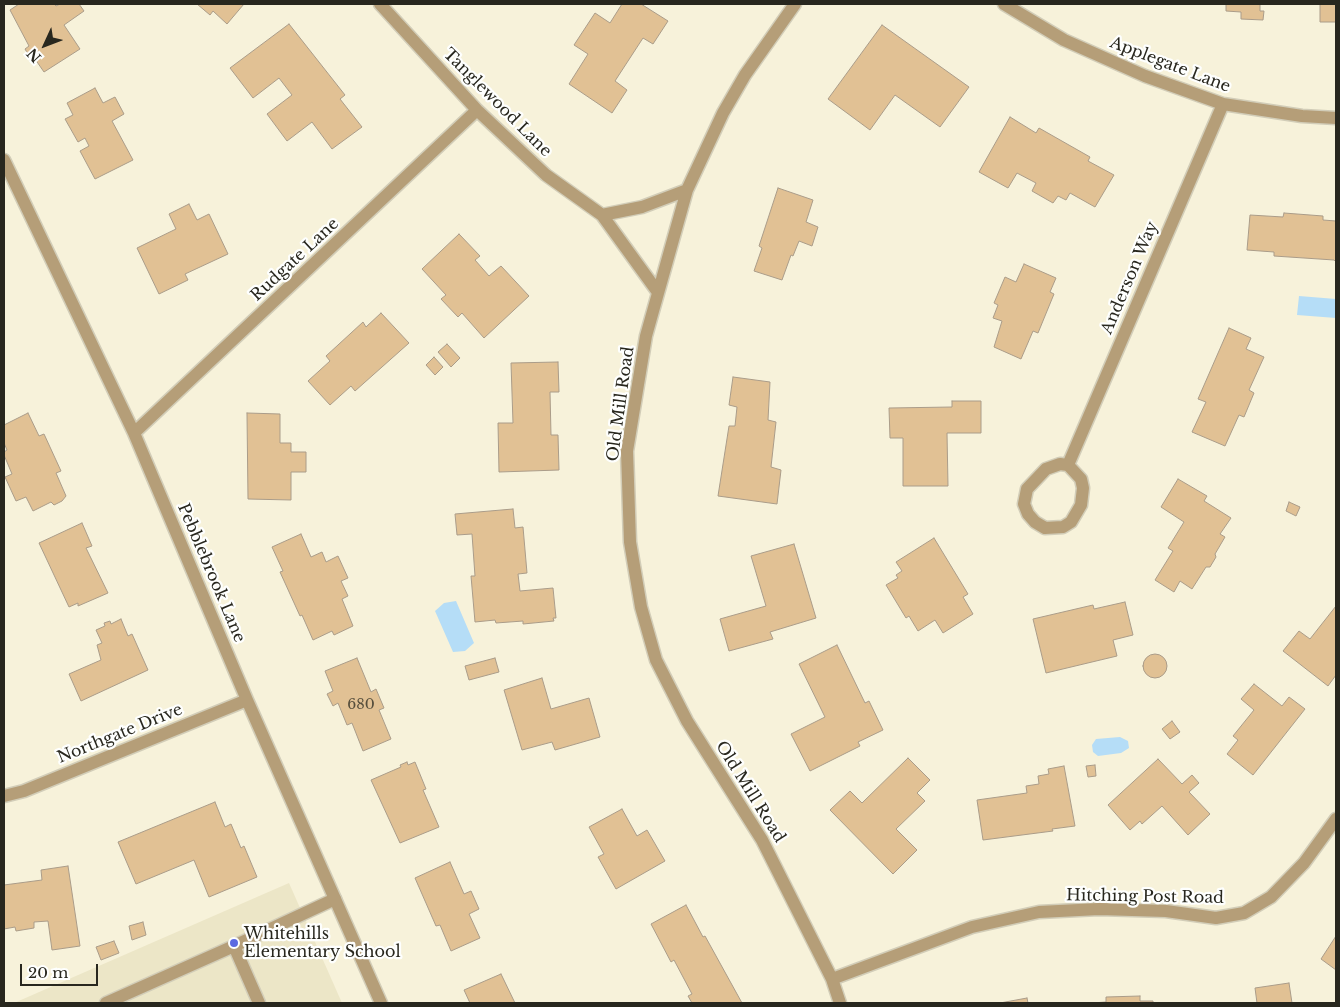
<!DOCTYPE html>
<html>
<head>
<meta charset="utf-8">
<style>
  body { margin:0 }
  #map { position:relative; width:1340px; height:1007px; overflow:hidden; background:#f7f2da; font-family:"Libre Baskerville",serif }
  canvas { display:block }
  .frame { position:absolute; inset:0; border:5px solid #28271e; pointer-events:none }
  .north { position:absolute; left:20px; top:20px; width:50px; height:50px; -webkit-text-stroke:4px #fefffe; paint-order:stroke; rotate:227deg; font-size:14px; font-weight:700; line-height:20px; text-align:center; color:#28271e }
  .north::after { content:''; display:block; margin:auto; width:18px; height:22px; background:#28271e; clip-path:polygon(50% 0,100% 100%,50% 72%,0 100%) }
  .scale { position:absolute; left:20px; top:964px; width:78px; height:22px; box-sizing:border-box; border:2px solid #28271e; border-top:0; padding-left:6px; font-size:15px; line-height:18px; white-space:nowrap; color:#28271e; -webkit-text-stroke:4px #fefffe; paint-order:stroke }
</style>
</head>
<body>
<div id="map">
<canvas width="1340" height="1007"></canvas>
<div class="frame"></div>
<div class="north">N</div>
<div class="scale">20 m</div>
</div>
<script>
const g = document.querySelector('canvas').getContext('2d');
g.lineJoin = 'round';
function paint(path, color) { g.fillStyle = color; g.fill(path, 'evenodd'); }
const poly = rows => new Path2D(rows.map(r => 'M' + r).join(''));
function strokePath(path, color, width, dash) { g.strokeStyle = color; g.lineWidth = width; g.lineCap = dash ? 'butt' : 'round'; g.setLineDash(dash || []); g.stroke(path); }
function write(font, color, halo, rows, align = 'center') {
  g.font = font + ' "Libre Baskerville",serif'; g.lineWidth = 4.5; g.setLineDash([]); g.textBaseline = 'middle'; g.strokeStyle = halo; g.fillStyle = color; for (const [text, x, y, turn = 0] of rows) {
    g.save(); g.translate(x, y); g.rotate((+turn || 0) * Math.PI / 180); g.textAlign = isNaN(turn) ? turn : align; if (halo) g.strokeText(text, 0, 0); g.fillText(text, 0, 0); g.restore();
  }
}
const built = poly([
  [289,883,342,1003,14,1003]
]);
const water = poly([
  [1299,296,1336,299,1336,318,1297,315],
  [456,601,474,643,465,651,453,652,435,611,444,603],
  [1120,737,1128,741,1129,748,1121,753,1098,756,1093,752,1092,745,1096,739]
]);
const building = poly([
  [19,4,54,4,56,6,60,4,79,4,84,11,64,25,80,49,44,72,35,59,32,61,25,49,29,46,10,10,19,4],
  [197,4,244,4,227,24,213,11,210,15,197,4],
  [622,4,641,4,668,21,653,44,643,38,615,81,627,90,612,113,569,84,588,54,574,45,595,13,610,23,622,4],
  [1226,4,1260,4,1260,11,1264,11,1263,20,1241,19,1241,12,1226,11,1226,4],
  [1320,4,1336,4,1336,22,1320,22,1320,4],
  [289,24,345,95,340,99,362,127,332,149,312,122,287,141,267,114,292,95,279,78,253,98,230,68,289,24],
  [882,25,969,87,940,127,895,95,870,130,828,99,882,25],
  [95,88,103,103,115,97,124,114,112,121,133,160,95,179,80,151,89,146,85,138,78,142,65,119,73,115,67,103,95,88],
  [1010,117,1036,133,1039,128,1090,157,1088,161,1114,175,1095,207,1070,193,1066,200,1058,196,1053,203,1032,191,1036,183,1017,173,1008,188,979,172,1010,117],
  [778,188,813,200,806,222,818,227,812,246,799,241,793,256,791,255,782,280,754,271,762,248,759,246,778,188],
  [189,204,197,220,209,214,228,254,185,274,188,280,159,294,137,248,176,229,169,214,189,204],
  [1284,213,1323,216,1323,220,1336,221,1336,262,1334,260,1274,256,1274,252,1247,250,1250,215,1283,217,1284,213],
  [459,234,480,256,475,260,489,276,501,266,529,296,484,338,462,313,458,317,441,299,446,295,422,269,459,234],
  [1024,264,1056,278,1050,292,1054,294,1038,333,1033,331,1021,359,994,347,1002,321,993,318,998,305,994,303,1005,277,1016,282,1024,264],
  [381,313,409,343,355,391,351,386,330,405,308,381,330,361,326,356,363,322,366,327,381,313],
  [1229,328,1251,338,1246,349,1264,357,1249,390,1254,393,1244,417,1239,415,1225,446,1192,432,1206,402,1198,399,1229,328],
  [447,344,460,358,451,367,438,352,447,344],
  [434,357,443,367,435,375,426,365,434,357],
  [558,362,559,392,550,392,551,435,558,435,559,470,499,472,498,423,513,423,511,363,558,362],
  [733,377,770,382,768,420,776,422,771,467,781,470,777,504,718,496,729,426,735,426,737,407,729,405,733,377],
  [952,401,981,401,981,433,947,433,948,486,903,486,903,438,890,438,889,408,952,407,952,401],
  [28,413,39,436,44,434,61,471,56,473,66,496,62,501,54,505,51,502,33,511,26,497,16,501,5,477,12,474,4,455,4,452,7,450,4,443,4,425,28,413],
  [247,413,280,414,280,443,291,443,291,452,306,452,306,472,291,472,291,500,248,499,247,413],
  [1178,479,1207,496,1204,501,1231,518,1220,534,1225,537,1215,554,1216,557,1210,567,1206,567,1192,589,1180,581,1174,592,1155,580,1173,551,1168,548,1184,522,1161,507,1178,479],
  [1289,502,1300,507,1296,516,1286,511,1289,502],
  [513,509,515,528,523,527,527,573,518,574,520,591,553,588,556,618,553,618,554,621,523,624,523,621,496,623,495,620,475,622,471,576,475,576,472,534,457,535,455,514,513,509],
  [82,523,92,546,86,548,108,593,78,606,78,603,69,607,39,543,82,523],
  [301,534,311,557,322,552,326,562,338,556,348,578,341,581,348,596,342,599,353,626,334,635,332,631,313,640,302,615,300,616,280,572,283,571,272,547,301,534],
  [934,538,968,594,963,597,973,614,943,633,935,620,918,631,909,616,906,618,886,585,898,578,896,575,902,571,896,562,934,538],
  [794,544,816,618,770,632,773,639,729,651,720,619,766,606,751,556,794,544],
  [1125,602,1133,635,1113,640,1117,656,1046,673,1033,619,1093,605,1094,609,1125,602],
  [1336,606,1336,675,1328,686,1283,651,1299,631,1310,639,1336,606],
  [121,619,128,636,132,634,148,670,81,701,69,674,101,660,97,645,102,643,96,630,105,626,104,623,110,621,111,624,121,619],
  [837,645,865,703,869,701,883,730,858,742,860,746,810,771,791,734,825,717,799,664,837,645],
  '1143 666a12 12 0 1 1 24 0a12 12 0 1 1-24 0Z',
  [357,658,371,692,376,689,384,708,379,710,391,739,363,751,352,723,347,725,338,703,333,706,327,694,333,691,325,671,357,658],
  [495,658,499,672,469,680,465,666,495,658],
  [542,678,551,709,589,698,600,737,555,750,552,742,522,750,504,690,542,678],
  [1254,684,1282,706,1289,697,1305,709,1253,775,1227,754,1238,740,1233,736,1254,710,1241,699,1254,684],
  [1172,721,1180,732,1170,739,1162,729,1172,721],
  [908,758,930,780,917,793,925,801,896,829,917,850,893,874,830,810,850,791,862,803,908,758],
  [1158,759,1182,784,1192,775,1199,783,1189,792,1210,814,1188,835,1162,806,1142,824,1140,821,1130,830,1108,805,1158,759],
  [407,762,408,765,415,762,426,789,423,790,439,827,400,843,371,780,401,767,400,765,407,762],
  [1095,765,1096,776,1088,777,1086,766,1095,765],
  [1064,766,1075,826,1052,829,1053,831,983,840,977,800,1027,793,1026,786,1039,784,1038,776,1049,774,1048,769,1064,766],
  [215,802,225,827,231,824,241,848,244,846,257,877,209,897,194,860,136,884,118,842,215,802],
  [622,809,637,836,647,830,665,861,616,889,598,857,604,854,589,827,622,809],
  [450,862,464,894,471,891,479,909,469,914,480,938,451,951,440,925,436,926,415,878,450,862],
  [68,866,80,946,52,950,48,921,34,922,34,928,16,931,15,927,4,929,4,885,42,880,41,870,68,866],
  [686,905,703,937,705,936,742,1003,692,1003,688,996,692,994,674,960,671,962,651,924,686,905],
  [143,922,146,935,132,940,129,926,143,922],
  [1336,936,1336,970,1321,959,1336,936],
  [114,941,119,953,101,960,96,947,114,941],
  [501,974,515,1003,470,1003,464,990,501,974],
  [1289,983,1292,1003,1257,1003,1255,988,1289,983],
  [1140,996,1140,1001,1153,1001,1153,1003,1092,1003,1106,1002,1106,997,1140,996],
  [1027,998,1028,1003,1000,1003,1027,998]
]);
const lane = poly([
  [234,946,335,899],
  [106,1003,234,946,259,1003]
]);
const street = poly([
  [380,4,477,110,546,175,602,215,657,291],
  [795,4,745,75,723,113,687,190,646,336,627,451,630,542,641,607,656,660,687,721,762,840,832,979,840,1003],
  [1004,4,1064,40,1145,76,1223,104,1302,116,1336,118],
  [4,160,134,433,247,700,381,1003],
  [602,215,642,207,687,190],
  [134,433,477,110],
  [1060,464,1068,465,1081,479,1083,488,1081,505,1071,522,1063,527,1045,528,1035,522,1028,514,1024,504,1027,489,1046,469,1060,464],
  [1068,465,1223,104],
  [4,796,24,791,247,700],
  [832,979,972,927,1039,912,1099,909,1166,911,1216,918,1244,913,1271,897,1304,863,1336,819]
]);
const markers = [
  [234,943,5,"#5c6ae1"]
];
const numberNames = [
  ["680",361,705]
];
const streetNames = [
  ["Applegate Lane",1170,65,21],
  ["Tanglewood Lane",497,103,45],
  ["Rudgate Lane",295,260,-43],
  ["Anderson Way",1130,278,-67],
  ["Old Mill Road",621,404,-82],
  ["Pebblebrook Lane",211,573,67],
  ["Northgate Drive",120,734,-22],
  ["Old Mill Road",750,792,58],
  ["Hitching Post Road",1145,897,1]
];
const poiNames = [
  ["Whitehills",244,934],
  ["Elementary School",244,952]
];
paint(built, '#ece6c7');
paint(water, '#b5ddf7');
paint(building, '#e1c194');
strokePath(building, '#aa9c89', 1);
strokePath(lane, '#d2cdb8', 15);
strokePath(street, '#d2cdb8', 15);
strokePath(lane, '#b59e78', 12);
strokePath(street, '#b59e78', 12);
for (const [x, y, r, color] of markers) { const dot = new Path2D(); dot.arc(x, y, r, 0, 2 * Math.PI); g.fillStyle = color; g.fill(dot); strokePath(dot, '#fefffe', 2); }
write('14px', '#564e3c', null, numberNames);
write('16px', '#28271e', '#fefffe', streetNames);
write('16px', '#28271e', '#fefffe', poiNames, 'left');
</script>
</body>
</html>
